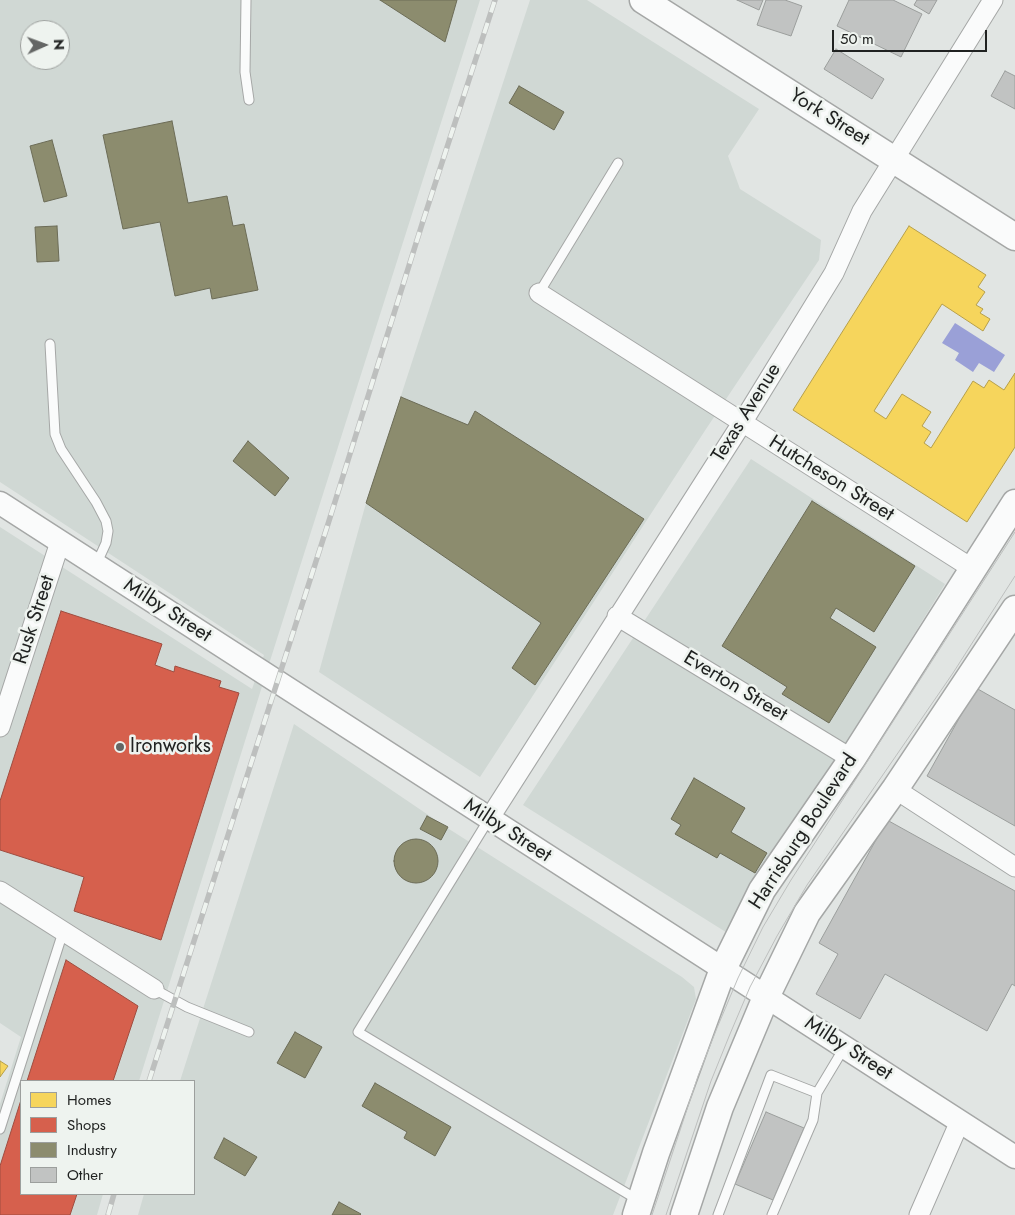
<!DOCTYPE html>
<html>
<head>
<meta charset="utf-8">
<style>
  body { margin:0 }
  #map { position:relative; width:1015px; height:1215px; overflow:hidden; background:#e1e5e3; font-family:Jost,sans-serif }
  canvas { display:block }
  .legend { position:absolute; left:20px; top:1080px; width:175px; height:115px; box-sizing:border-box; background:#eef3ef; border:1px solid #9c9f9d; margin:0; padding:6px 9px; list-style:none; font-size:15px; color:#202221 }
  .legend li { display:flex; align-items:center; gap:10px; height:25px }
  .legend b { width:25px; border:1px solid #9c9f9d }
  .north { position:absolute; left:20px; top:20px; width:50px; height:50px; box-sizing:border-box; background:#eef3ef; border:1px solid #9c9f9d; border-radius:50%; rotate:88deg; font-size:14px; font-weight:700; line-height:20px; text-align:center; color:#202221 }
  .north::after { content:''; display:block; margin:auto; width:18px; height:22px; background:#646665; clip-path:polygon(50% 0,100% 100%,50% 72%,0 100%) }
  .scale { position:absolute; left:832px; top:30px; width:155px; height:22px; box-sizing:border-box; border:2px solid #202221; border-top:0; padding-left:6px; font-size:15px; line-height:18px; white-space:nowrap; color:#202221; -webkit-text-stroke:4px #eef3ef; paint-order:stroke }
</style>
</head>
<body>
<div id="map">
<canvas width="1015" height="1215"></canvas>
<ul class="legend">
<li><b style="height:14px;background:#f6d55c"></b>Homes</li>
<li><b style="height:14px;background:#d6604d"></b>Shops</li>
<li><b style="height:14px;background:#8c8c6e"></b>Industry</li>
<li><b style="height:14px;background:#c1c3c2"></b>Other</li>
</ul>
<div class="north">N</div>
<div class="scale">50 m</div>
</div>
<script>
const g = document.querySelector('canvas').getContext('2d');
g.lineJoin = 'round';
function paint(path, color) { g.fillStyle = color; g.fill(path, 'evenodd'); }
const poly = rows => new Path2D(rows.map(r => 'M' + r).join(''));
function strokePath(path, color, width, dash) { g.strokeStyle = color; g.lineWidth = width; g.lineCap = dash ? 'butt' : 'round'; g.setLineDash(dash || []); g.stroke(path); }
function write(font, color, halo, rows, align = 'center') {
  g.font = font + ' Jost,sans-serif'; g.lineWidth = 5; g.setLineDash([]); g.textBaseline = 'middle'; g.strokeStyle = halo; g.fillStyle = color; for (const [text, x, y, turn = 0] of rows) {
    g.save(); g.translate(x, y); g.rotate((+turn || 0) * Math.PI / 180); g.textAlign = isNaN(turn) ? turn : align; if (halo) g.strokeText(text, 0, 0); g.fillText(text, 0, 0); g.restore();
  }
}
const built = poly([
  [0,0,480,0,269,664,139,1081,21,1081,21,1194,103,1194,97,1215,0,1215,0,1104,21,1037,0,1023,0,527,252,689,264,655,0,482],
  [30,30,60,30,60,60,30,60],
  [530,0,587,0,759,109,728,156,740,189,821,240,819,260,706,429,480,777,319,672,366,503],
  [751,459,945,584,729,934,523,805],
  [294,724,449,829,682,977,694,987,696,999,613,1215,138,1215,144,1194,194,1194,194,1081,180,1081]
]);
const water = poly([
  [955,323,1005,355,994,372,979,363,973,372,955,360,959,353,942,343]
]);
const homes = poly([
  [909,226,986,275,978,287,985,292,976,305,983,309,980,313,990,319,983,331,942,304,874,411,886,419,902,394,931,412,922,426,931,432,924,443,931,448,973,381,984,388,989,380,1004,390,1015,373,1015,447,967,522,793,410,909,226],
  [0,1061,8,1066,0,1077,0,1061]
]);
const shops = poly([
  [61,611,162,644,155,665,174,672,175,666,221,681,219,687,239,693,161,940,74,911,84,877,0,850,0,801,61,611],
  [66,960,138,1006,113,1081,27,1081,66,960],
  [21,1100,21,1194,77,1194,70,1215,0,1215,0,1166,21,1100]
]);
const industry = poly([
  [380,0,457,0,445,42,380,0],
  [519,86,564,112,554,130,509,103,519,86],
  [172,121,188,203,227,196,233,226,244,224,258,290,212,299,210,288,175,296,160,222,123,229,103,135,172,121],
  [52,140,67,196,44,202,30,146,52,140],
  [57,226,59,261,37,262,35,227,57,226],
  [401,397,468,425,475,411,644,519,535,685,512,668,541,623,366,503,401,397],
  [248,441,289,478,275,496,233,461,248,441],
  [812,501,915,566,874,632,836,608,830,618,876,647,829,723,782,694,787,687,722,646,812,501],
  [694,778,745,808,731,832,767,853,755,873,720,853,717,858,675,834,681,825,671,819,694,778],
  [427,816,448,827,441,840,420,829,427,816],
  '394 861a22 22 0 1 1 44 0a22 22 0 1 1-44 0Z',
  [295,1032,322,1047,305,1078,277,1063,295,1032],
  [375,1083,451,1127,435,1156,404,1138,407,1132,362,1106,375,1083],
  [224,1138,257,1157,245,1176,214,1158,224,1138],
  [339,1202,361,1214,360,1215,332,1215,339,1202]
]);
const building = poly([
  [737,0,763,0,759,10,737,0],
  [766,0,785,0,802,6,791,36,757,25,766,0],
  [849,0,893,0,922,14,901,57,837,26,849,0],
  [917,0,937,0,929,14,914,5,917,0],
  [836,49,884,79,872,99,824,69,836,49],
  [1005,71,1015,76,1015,109,991,96,1005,71],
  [976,688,1015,710,1015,826,927,776,976,688],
  [887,820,1015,891,1015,986,1012,984,987,1031,885,974,860,1019,816,994,838,954,819,943,887,820],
  [766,1112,804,1128,773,1200,735,1184,766,1112]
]);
const service = poly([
  [246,0,245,72,249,100],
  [539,293,618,163],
  [50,344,55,434,61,449,96,502,106,521,108,531,106,543,96,565],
  [489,819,358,1032,638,1200],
  [154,989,187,1007,249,1032],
  [0,1129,63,932],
  [718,1215,771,1075,817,1093,844,1048],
  [772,1215,813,1120,817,1093]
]);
const minor = poly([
  [539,293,973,569],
  [617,616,852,759],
  [0,727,60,542],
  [895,789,1015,867],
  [489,819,742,423,834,273,862,211,993,0],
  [0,891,154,989],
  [919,1215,960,1121]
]);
const tertiary = poly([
  [0,503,1015,1157]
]);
const secondary = poly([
  [643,0,1015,237],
  [636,1215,656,1153,723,969,762,890,852,759,1015,503],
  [684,1215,720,1107,766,997,807,913,895,789,1015,609]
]);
const tram = poly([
  [652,1215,698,1076,717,1028,738,978,763,927,791,880,1015,532],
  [666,1215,711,1081,730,1034,750,987,777,936,807,885,953,673,1015,576]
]);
const rail = poly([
  [149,1081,328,524,423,221,495,0],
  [108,1215,114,1194]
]);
const markers = [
  [120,747,5,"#646665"]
];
const streetNames = [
  ["York Street",829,118,32],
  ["Texas Avenue",747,413,-58],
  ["Hutcheson Street",831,479,32],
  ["Milby Street",167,611,33],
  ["Rusk Street",35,620,-72],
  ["Everton Street",735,687,31],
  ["Milby Street",507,831,33],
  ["Harrisburg Boulevard",804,832,-57],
  ["Milby Street",848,1049,33]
];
const poiNames = [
  ["Ironworks",130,747]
];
paint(built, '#d0d8d4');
paint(water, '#9aa0d7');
paint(homes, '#f6d55c');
strokePath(homes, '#b69f4a', 1);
paint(shops, '#d6604d');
strokePath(shops, '#9f4d40', 1);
paint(industry, '#8c8c6e');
strokePath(industry, '#6c6c57', 1);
paint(building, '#c1c3c2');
strokePath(building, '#9b9e9c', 1);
strokePath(service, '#a5a7a6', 11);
strokePath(minor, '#a5a7a6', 21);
strokePath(tertiary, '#a5a7a6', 25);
strokePath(secondary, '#a5a7a6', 29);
strokePath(service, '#fafbfb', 9);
strokePath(minor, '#fafbfb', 19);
strokePath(tertiary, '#fafbfb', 22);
strokePath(secondary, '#fafbfb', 26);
strokePath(tram, '#bdbfbe', 1);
strokePath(rail, '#bdbfbe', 5.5);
strokePath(rail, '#eef3ef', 4, [11]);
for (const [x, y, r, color] of markers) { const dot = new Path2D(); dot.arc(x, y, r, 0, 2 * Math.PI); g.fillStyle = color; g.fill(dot); strokePath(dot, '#eef3ef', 2); }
write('20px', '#202221', '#eef3ef', streetNames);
write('20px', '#202221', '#eef3ef', poiNames, 'left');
</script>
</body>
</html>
